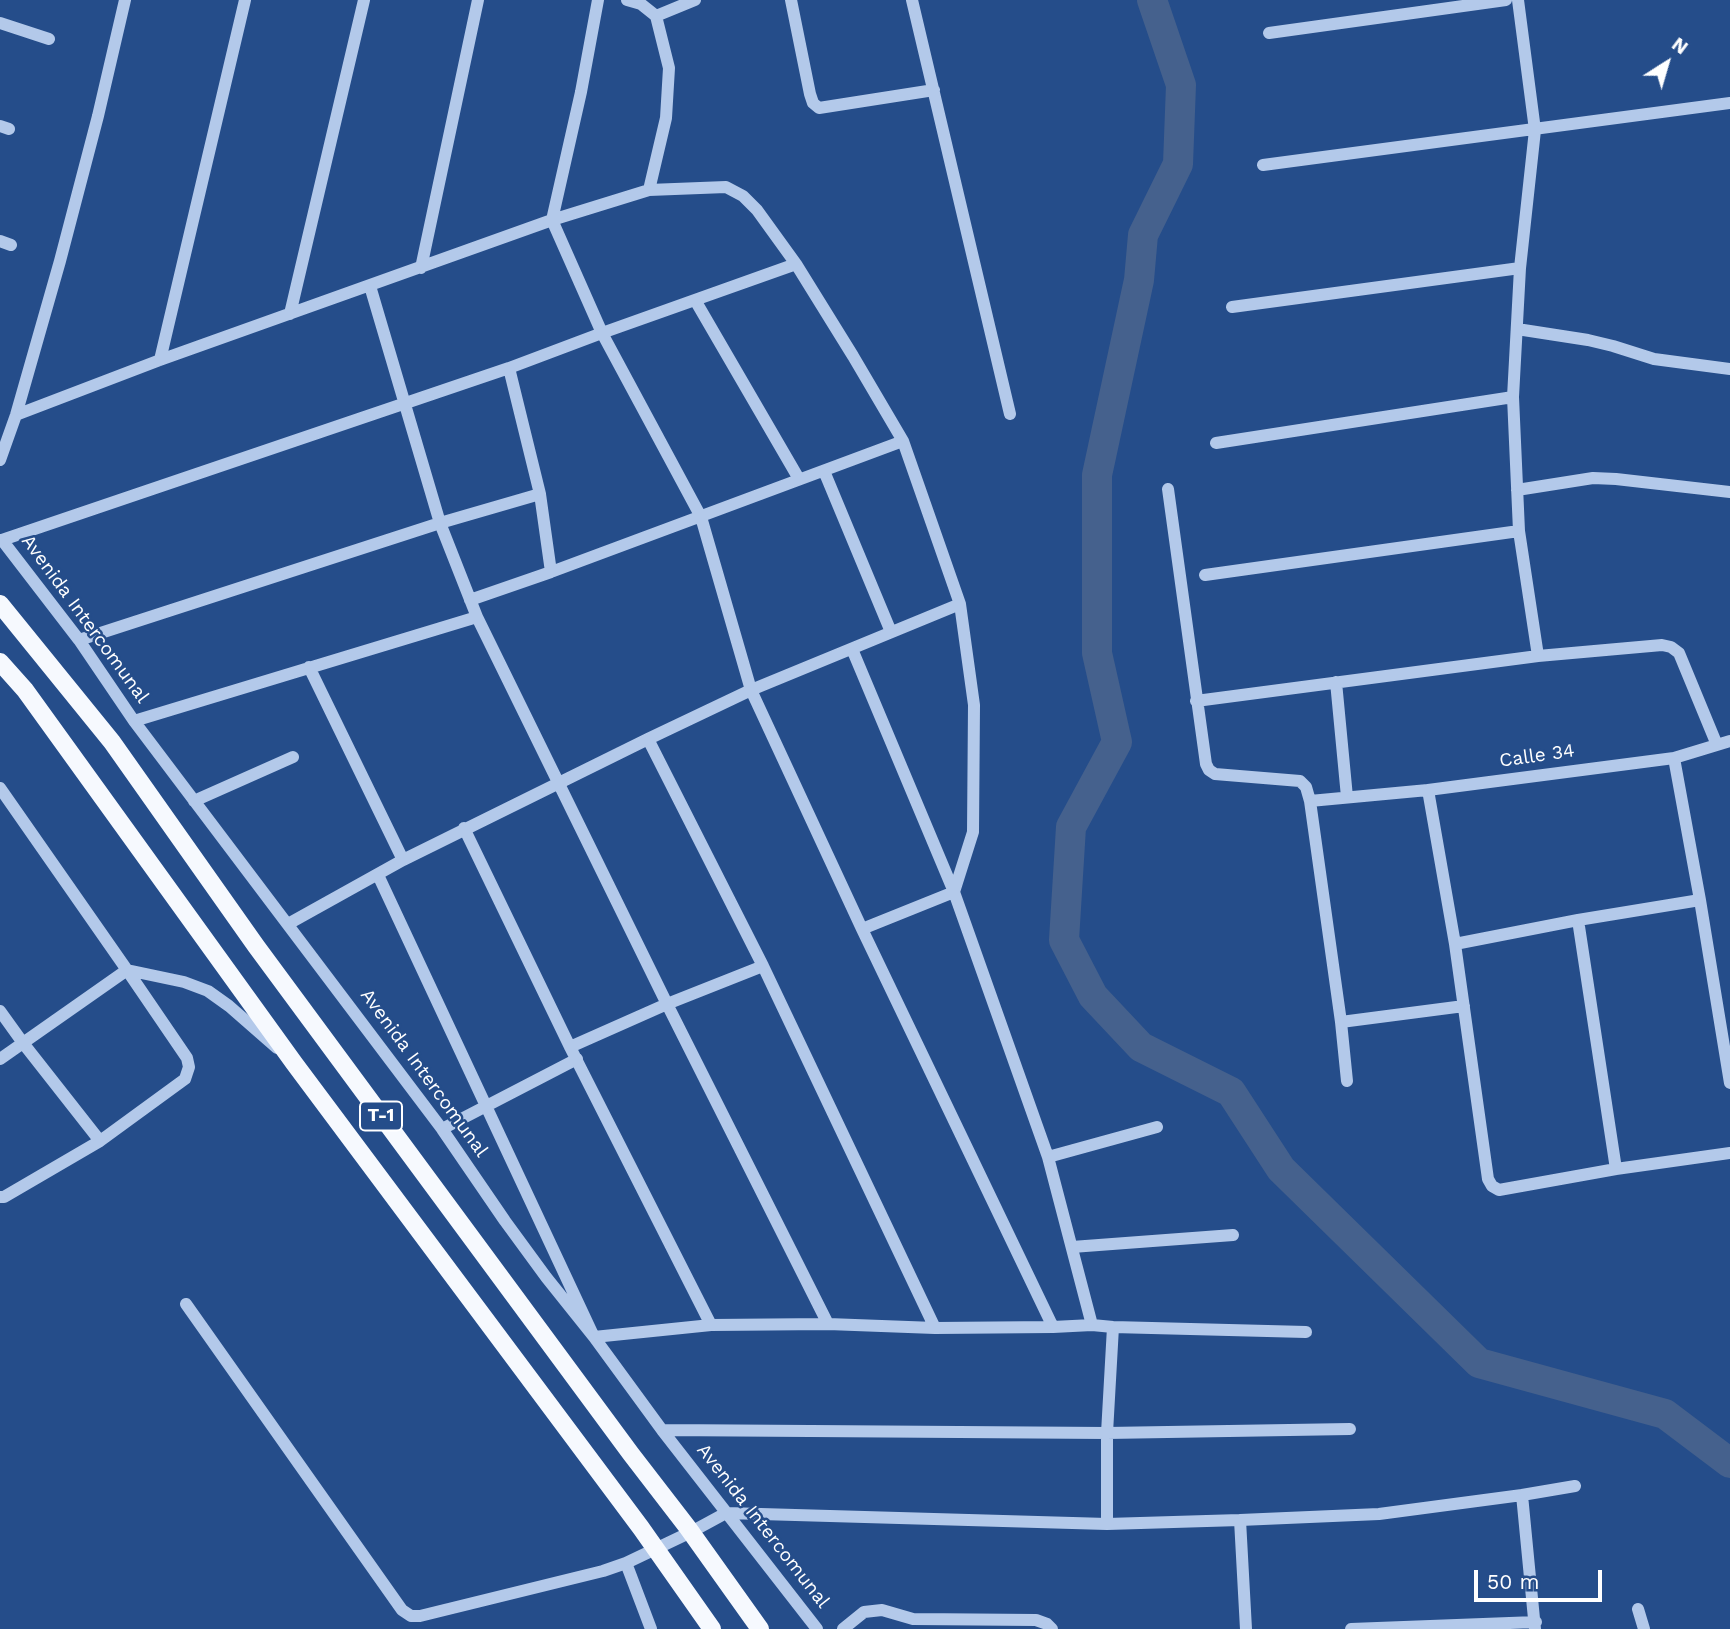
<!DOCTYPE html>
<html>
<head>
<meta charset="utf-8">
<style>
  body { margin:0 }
  #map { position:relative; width:1730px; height:1629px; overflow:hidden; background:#254d8a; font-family:"Work Sans",sans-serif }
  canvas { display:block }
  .north { position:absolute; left:1632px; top:28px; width:70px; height:70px; -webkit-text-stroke:5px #254d8a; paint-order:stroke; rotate:37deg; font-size:19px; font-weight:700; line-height:28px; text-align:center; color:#fff }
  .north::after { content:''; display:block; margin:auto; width:24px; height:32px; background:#fff; clip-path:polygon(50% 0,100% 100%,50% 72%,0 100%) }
  .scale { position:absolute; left:1474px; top:1570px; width:128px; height:32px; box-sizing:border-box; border:4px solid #fff; border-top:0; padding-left:9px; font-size:21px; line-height:24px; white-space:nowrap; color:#fff; -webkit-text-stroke:5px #254d8a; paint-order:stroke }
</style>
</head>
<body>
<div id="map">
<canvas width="1730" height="1629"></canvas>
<div class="north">N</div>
<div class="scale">50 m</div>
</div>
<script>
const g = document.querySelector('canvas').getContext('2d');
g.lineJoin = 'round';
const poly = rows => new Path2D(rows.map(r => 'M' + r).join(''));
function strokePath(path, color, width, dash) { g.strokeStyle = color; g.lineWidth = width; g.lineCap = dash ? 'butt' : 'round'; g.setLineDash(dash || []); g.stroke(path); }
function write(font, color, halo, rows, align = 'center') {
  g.font = font + ' "Work Sans",sans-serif'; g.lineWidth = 5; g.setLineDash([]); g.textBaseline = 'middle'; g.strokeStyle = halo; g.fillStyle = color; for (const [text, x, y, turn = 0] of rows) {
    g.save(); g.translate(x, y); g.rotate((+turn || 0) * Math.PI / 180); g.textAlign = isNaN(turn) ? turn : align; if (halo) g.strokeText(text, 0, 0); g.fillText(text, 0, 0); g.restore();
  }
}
const river = poly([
  [1152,0,1181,85,1178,164,1143,235,1139,280,1097,475,1097,653,1117,742,1071,827,1064,940,1093,996,1141,1047,1231,1092,1281,1169,1479,1363,1665,1414,1730,1463]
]);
const minor = poly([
  [598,0,581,92,552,220,602,333,701,517,751,690,862,929,1053,1327],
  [627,0,641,4,656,16,669,68,666,118,649,190],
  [791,0,810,94,813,103,819,108,934,90],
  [912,0,1010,414],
  [1518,0,1535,130,1520,268,1513,397,1519,531,1538,656],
  [656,16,695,0],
  [0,23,49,39],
  [1269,33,1506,0],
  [0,126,9,129],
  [1263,165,1730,103],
  [0,241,11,245],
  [421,268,478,0],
  [370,286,440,523,477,617,667,1004,828,1324],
  [695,300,799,479],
  [1232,307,1520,268],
  [290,314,364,0],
  [1517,329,1588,340,1613,346,1654,359,1730,369],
  [160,360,245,0],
  [509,368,540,494,551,572],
  [16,415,160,360,552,220,649,190,726,187,743,196,757,210,796,264,853,356,903,441,960,604,974,705,973,832,954,892,862,929],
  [1216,443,1513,397],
  [0,460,16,415,60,261,98,116,125,0],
  [824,471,891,632],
  [1168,489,1206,764,1209,770,1215,774,1300,781,1306,787,1310,801,1428,790,1674,758,1730,741],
  [1517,490,1593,478,1616,479,1730,492],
  [0,540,2,540,79,640,134,721,442,1129,505,1221,546,1277,594,1337,662,1430,817,1629],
  [2,540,509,368,602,333,796,264],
  [1205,575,1519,531],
  [470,600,551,572,903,441],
  [79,640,440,523,540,494],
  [852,649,954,892,1048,1157,1092,1325],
  [309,667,403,860],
  [1336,682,1347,797],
  [1196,701,1538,656,1662,645,1671,647,1679,653,1717,745],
  [134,721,477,617],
  [648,739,763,966,935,1328],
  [1674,758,1700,900,1730,1083],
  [0,788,127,970,0,1059],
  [1428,790,1455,944,1488,1179,1492,1186,1499,1190,1616,1169,1730,1153],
  [194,801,293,757],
  [1310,801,1341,1022,1347,1081],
  [464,828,570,1047,711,1325],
  [378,875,594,1337,711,1325,828,1324,935,1328,1053,1327,1092,1325,1113,1327,1306,1332],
  [1578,920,1616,1169],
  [288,924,403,860,648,739,751,690,960,604],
  [1455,944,1578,920,1700,900],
  [0,1011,23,1043,100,1141],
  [1341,1022,1464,1006],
  [570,1047,667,1004,763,966],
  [442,1129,577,1059],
  [1048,1157,1157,1127],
  [0,1197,4,1197,100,1141,185,1079,189,1067,187,1058,127,970,184,982,208,991,229,1006,277,1048],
  [1072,1247,1233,1235],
  [186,1304,402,1610,411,1616,420,1616,603,1571,626,1563],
  [662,1430,1107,1433,1350,1429],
  [1522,1495,1575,1486],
  [1240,1520,1246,1629],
  [1107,1524,1107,1433,1113,1327],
  [1638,1609,1644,1629],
  [651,1629,626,1563,691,1532,726,1513,1107,1524,1240,1520,1379,1514,1522,1495,1535,1629],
  [843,1629,864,1612,882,1610,913,1619,1036,1620,1047,1624,1052,1629],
  [1351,1629,1536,1622]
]);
const major = poly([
  [0,604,112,742,256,946,631,1454,688,1528,760,1629],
  [0,662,25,690,294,1063,641,1528,712,1629]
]);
const shields = [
  [381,1116,42]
];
const shieldNames = [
  ["T-1",381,1116]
];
const streetNames = [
  ["Avenida Intercomunal",85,619,54],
  ["Calle 34",1537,756,-8],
  ["Avenida Intercomunal",424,1073,54],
  ["Avenida Intercomunal",763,1526,52]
];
strokePath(river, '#45618d', 30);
strokePath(minor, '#b3c9ea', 12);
strokePath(major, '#f6f9fe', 18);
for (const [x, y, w] of shields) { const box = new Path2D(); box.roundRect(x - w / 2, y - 14.5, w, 29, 5); g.fillStyle = '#254d8a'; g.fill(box); strokePath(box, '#fff', 2); }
write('bold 18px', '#fff', null, shieldNames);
write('19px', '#fff', '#254d8a', streetNames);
</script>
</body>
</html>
